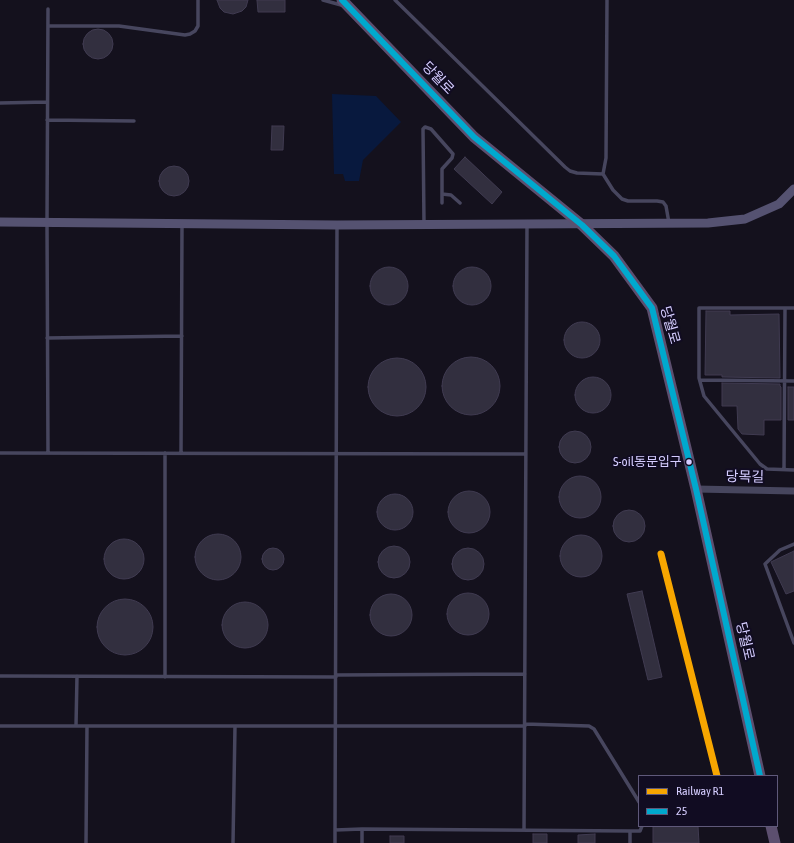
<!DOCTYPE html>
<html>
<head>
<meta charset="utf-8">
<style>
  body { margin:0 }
  #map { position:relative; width:794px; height:843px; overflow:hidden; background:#14111d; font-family:"Asap Condensed",sans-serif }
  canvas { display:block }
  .legend { position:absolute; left:638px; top:775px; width:140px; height:52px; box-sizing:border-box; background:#110c22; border:1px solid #5f597a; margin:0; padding:5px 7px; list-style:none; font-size:12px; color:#d5cdff }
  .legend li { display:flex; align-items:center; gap:8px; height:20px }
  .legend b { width:20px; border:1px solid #5f597a }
</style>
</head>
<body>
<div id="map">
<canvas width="794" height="843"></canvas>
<ul class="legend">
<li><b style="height:5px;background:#f7a600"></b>Railway R1</li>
<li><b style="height:5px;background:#00a9ce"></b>25</li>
</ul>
</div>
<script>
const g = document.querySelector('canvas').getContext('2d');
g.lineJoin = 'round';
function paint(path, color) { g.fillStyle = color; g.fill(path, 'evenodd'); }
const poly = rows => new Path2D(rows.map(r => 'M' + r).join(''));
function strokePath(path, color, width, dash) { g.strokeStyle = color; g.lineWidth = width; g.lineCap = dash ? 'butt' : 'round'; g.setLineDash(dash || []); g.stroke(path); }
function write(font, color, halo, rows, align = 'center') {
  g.font = font + ' "Asap Condensed","Noto Sans KR",sans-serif'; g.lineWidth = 4; g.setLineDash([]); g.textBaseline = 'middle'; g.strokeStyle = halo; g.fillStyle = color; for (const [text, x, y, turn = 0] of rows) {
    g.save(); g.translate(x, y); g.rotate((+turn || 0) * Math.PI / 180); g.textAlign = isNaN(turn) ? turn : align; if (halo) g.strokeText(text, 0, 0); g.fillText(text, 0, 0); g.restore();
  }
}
const water = poly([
  [332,94,376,96,401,122,363,160,359,181,345,181,343,174,334,174]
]);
const building = poly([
  [217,0,248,0,246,7,242,11,233,14,224,12,220,8,217,0],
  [257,0,285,0,285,12,258,12,257,0],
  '83 44a15 15 0 1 1 30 0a15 15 0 1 1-30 0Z',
  [272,126,284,126,283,150,271,150,272,126],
  [465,157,502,192,492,204,454,169,465,157],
  '159 181a15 15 0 1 1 30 0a15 15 0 1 1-30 0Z',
  '370 286a19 19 0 1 1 38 0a19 19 0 1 1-38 0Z',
  '453 286a19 19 0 1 1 38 0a19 19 0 1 1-38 0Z',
  [706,311,730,311,730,315,779,314,780,378,722,377,722,375,705,375,706,311],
  '564 340a18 18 0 1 1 36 0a18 18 0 1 1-36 0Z',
  '442 386a29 29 0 1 1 58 0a29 29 0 1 1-58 0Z',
  '368 387a29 29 0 1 1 58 0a29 29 0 1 1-58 0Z',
  '575 395a18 18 0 1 1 36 0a18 18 0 1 1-36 0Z',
  [722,383,780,384,780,386,781,387,781,420,764,420,764,435,742,434,738,429,737,406,722,406,722,383],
  [788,387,794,387,794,420,788,420,788,387],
  '559 447a16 16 0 1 1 32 0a16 16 0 1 1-32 0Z',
  '559 497a21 21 0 1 1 42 0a21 21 0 1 1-42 0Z',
  '448 512a21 21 0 1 1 42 0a21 21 0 1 1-42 0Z',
  '377 512a18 18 0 1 1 36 0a18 18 0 1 1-36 0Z',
  '613 526a16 16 0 1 1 32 0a16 16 0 1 1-32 0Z',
  '195 557a23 23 0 1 1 46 0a23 23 0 1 1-46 0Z',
  '560 556a21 21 0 1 1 42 0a21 21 0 1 1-42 0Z',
  '104 559a20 20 0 1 1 40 0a20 20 0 1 1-40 0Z',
  '378 562a16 16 0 1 1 32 0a16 16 0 1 1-32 0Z',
  '262 559a11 11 0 1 1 22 0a11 11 0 1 1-22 0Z',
  '452 564a16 16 0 1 1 32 0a16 16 0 1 1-32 0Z',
  [794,551,794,591,786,594,771,562,775,560,794,551],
  [642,591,662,677,648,680,627,594,642,591],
  '447 614a21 21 0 1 1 42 0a21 21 0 1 1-42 0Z',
  '370 615a21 21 0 1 1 42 0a21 21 0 1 1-42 0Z',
  '97 627a28 28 0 1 1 56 0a28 28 0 1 1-56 0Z',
  '222 625a23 23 0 1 1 46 0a23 23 0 1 1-46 0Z',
  [653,826,698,826,699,843,653,843,653,826],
  [533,834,547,834,547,843,533,843,533,834],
  [595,834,595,843,578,843,578,835,595,834],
  [390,836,404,836,404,843,390,843,390,836]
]);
const service = poly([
  [323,0,341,5],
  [395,0,565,167,570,171,577,173,603,174,613,190,622,199,628,201,657,201,663,202,666,206,669,223],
  [48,26,119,26,185,35,190,34,195,31,198,26,198,0],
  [0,103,47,102],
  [47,120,134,121],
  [603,174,606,158,607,0],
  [442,194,451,195,460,203],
  [424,223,423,129,425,127,431,129,453,154,452,158,442,169,442,203],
  [794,308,699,308,699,378,704,396,760,464,767,469,794,470],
  [47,338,182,336],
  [700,380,794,381],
  [0,453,526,454],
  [48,453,47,223,48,9],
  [181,453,182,225],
  [784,469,785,308],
  [794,544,780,550,765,564,794,643],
  [336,675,525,674],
  [0,676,336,677],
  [165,677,165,453],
  [525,724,589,726,594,729,639,802],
  [0,726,525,726],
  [76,726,77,676],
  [335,830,337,225],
  [524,830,527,225],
  [630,831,640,831,642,826],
  [86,843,87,726],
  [233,843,235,726],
  [335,843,335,830,362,829,630,831,630,843],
  [362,843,362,829]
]);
const minor = poly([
  [696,489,794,491]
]);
const secondary = poly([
  [0,222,337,225,708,223,745,219,779,204,794,189]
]);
const primary = poly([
  [342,0,474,137,582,225,614,256,652,308,696,489,760,776],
  [771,826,775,843]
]);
const bus1 = poly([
  [342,0,474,137,582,225,614,256,652,308,696,489,760,776]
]);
const rail1 = poly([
  [661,554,717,776]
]);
const markers = [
  [689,462,3.5,"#d5cdff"]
];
const busNames = [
  ["S-oil동문입구",682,462]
];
const streetNames = [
  ["당월로",438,78,46],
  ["당월로",670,325,74],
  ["당목길",745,477,1],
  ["당월로",745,641,77]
];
paint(water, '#08193e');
paint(building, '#322f3f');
strokePath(building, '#403b51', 1);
strokePath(service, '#47465e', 3.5);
strokePath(minor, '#47465e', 7);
strokePath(secondary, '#555271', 9);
strokePath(primary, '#5c4f6f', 11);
strokePath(bus1, '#00a9ce', 6);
strokePath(rail1, '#f7a600', 7);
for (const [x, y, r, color] of markers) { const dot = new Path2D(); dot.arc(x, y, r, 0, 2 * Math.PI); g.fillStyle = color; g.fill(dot); strokePath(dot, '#110c22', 1.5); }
write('13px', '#d5cdff', '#110c22', busNames, 'right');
write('14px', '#d5cdff', '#110c22', streetNames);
</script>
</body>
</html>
